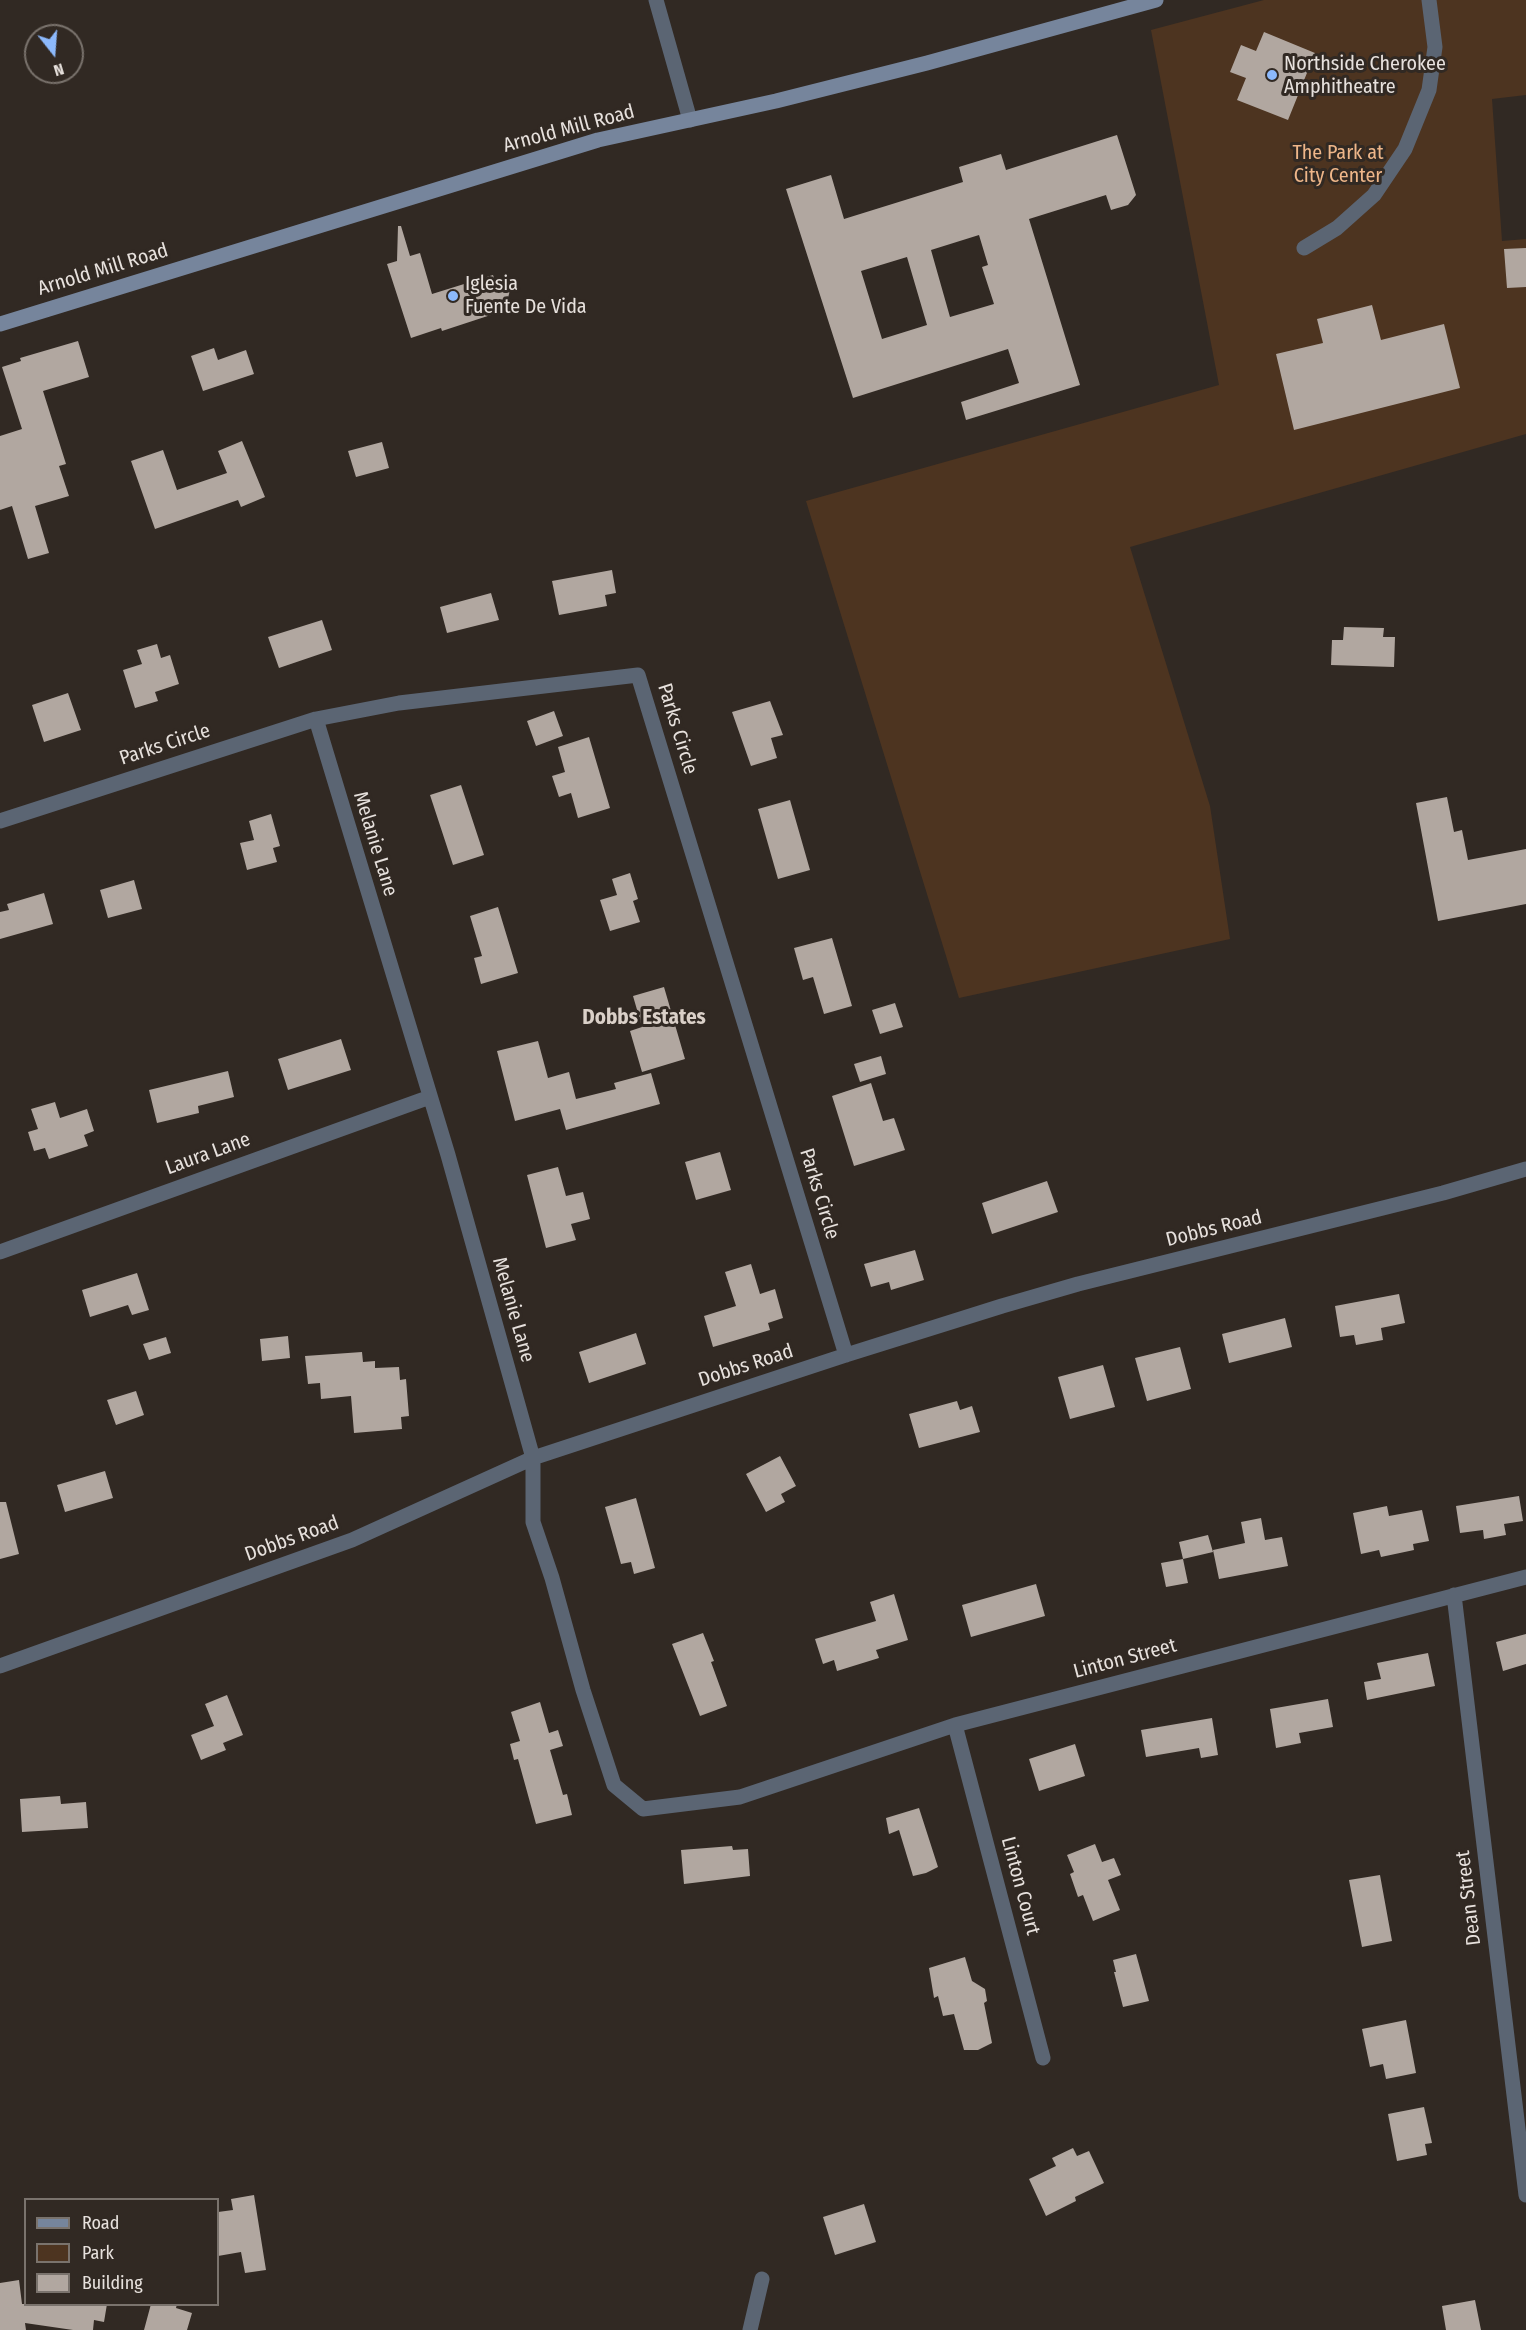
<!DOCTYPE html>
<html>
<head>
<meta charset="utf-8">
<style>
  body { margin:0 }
  #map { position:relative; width:1526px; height:2330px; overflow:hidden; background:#312923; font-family:"Fira Sans Condensed",sans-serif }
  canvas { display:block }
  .legend { position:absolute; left:24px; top:2198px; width:195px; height:108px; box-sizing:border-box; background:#312923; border:2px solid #7a736d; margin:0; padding:8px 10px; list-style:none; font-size:18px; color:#e7e1dd }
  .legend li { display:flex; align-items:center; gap:12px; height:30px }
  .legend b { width:30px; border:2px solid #7a736d }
  .north { position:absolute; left:24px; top:24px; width:60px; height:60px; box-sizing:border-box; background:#312923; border:2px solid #7a736d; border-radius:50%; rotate:163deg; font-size:16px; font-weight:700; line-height:24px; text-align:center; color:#e7e1dd }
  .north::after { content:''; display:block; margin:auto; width:21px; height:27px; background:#8cb9fc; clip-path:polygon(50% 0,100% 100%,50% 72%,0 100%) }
</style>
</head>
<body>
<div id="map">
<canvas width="1526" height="2330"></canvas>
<ul class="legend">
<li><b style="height:8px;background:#76859c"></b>Road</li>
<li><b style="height:16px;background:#4d3420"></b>Park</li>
<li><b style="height:16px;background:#b1a7a0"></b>Building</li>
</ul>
<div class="north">N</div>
</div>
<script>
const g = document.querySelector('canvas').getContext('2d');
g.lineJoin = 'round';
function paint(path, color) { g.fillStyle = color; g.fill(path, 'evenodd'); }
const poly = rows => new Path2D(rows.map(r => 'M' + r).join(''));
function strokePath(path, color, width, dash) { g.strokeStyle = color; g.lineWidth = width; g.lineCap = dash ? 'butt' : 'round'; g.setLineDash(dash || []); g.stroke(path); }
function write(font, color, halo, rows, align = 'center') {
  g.font = font + ' "Fira Sans Condensed",sans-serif'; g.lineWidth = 6; g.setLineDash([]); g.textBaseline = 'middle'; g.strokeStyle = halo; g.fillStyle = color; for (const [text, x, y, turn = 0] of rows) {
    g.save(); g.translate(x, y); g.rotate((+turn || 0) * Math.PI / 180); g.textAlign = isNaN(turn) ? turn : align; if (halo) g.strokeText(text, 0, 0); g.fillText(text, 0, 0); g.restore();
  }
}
const green = poly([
  [1264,0,1526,0,1526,95,1492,99,1502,241,1526,239,1526,434,1130,547,1210,806,1230,939,959,998,806,501,1219,385,1151,30]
]);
const building = poly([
  [1264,32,1315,53,1288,120,1237,100,1246,78,1230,72,1241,45,1256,51],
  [1117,135,1136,195,1128,205,1111,210,1106,195,1029,219,1080,385,966,420,961,402,1019,383,1008,349,853,398,786,189,831,175,844,219,963,182,959,167,1001,154,1006,170],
  [979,235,988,265,982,267,994,304,950,317,931,250],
  [907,257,927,325,882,339,861,271],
  [398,226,401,226,410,256,420,253,432,294,493,275,495,281,504,283,510,290,508,298,503,302,506,310,442,331,441,328,411,338,387,264,397,261],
  [1526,248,1526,287,1507,288,1504,249],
  [1372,305,1381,340,1444,324,1460,388,1294,430,1276,354,1323,343,1317,319],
  [78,341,89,377,43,391,66,464,59,466,69,496,35,506,49,553,28,559,12,506,0,510,0,436,22,429,2,367,21,361,20,358],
  [214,348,218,360,246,350,254,374,203,391,191,356],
  [242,441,265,497,241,507,238,500,155,529,131,461,163,450,177,490,227,473,218,451],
  [382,442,389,468,356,477,348,451],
  [612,570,616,593,605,595,607,606,559,615,552,581],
  [491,593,499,620,447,633,440,607],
  [322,620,332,650,279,668,268,637],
  [1344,627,1384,628,1383,637,1395,637,1394,667,1331,665,1332,640,1343,640],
  [157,644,161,658,170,655,179,684,155,692,158,701,135,708,123,670,142,664,137,650],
  [68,693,81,730,44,742,32,705],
  [770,701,783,735,771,738,777,758,751,766,732,712],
  [554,711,563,736,536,746,527,721],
  [589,737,610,808,578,818,571,793,559,797,552,776,565,772,558,747],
  [461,785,484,855,453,865,430,795],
  [1447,797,1454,832,1462,830,1468,860,1526,849,1526,904,1438,921,1416,803],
  [790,800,810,870,778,879,758,809],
  [271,814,280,846,273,848,277,862,247,870,240,843,254,840,249,821],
  [630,873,638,899,633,901,640,922,610,931,600,900,617,895,612,879],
  [134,880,142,909,108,918,100,890],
  [44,893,53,924,0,939,0,912,9,910,7,904],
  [498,907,518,973,481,984,474,958,482,956,470,916],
  [832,938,852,1006,824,1014,813,977,803,980,794,948],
  [664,987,685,1059,642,1072,630,1031,642,1027,633,996],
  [895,1003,903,1027,880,1034,872,1010],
  [341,1039,351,1070,288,1090,278,1059],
  [538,1041,548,1078,569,1072,576,1099,616,1089,614,1083,651,1073,660,1104,566,1130,560,1109,515,1121,497,1051],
  [881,1056,886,1074,860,1082,854,1064],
  [228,1071,234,1097,198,1106,199,1113,157,1123,149,1090],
  [871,1083,883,1121,894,1118,905,1150,854,1166,832,1096],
  [55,1102,60,1118,87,1109,94,1131,84,1135,88,1146,49,1159,45,1148,34,1151,28,1132,38,1129,31,1109],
  [720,1152,731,1190,696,1200,685,1162],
  [558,1167,566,1196,583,1192,590,1219,571,1224,576,1240,546,1248,527,1175],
  [1047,1181,1058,1212,992,1234,982,1203],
  [915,1250,924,1280,891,1290,889,1282,871,1287,864,1264],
  [751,1264,760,1294,775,1289,783,1318,768,1323,770,1330,713,1347,704,1316,736,1306,725,1272],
  [137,1273,149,1310,132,1315,128,1305,90,1317,82,1290],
  [1399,1294,1405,1323,1381,1328,1383,1340,1356,1345,1354,1335,1340,1337,1335,1306],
  [1285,1318,1292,1347,1229,1363,1222,1334],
  [636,1333,646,1364,589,1383,579,1352],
  [288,1336,290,1358,262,1361,260,1339],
  [166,1337,171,1353,149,1360,143,1344],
  [1180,1347,1191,1389,1147,1401,1135,1358],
  [362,1352,363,1362,375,1361,375,1368,399,1367,400,1380,406,1379,409,1416,401,1417,402,1429,354,1433,351,1396,321,1399,320,1383,308,1384,305,1356],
  [1103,1365,1115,1407,1070,1419,1058,1377],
  [136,1391,144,1415,116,1425,107,1400],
  [957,1401,960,1410,972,1406,980,1432,919,1448,909,1414],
  [780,1456,796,1486,781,1494,785,1502,766,1512,746,1474],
  [105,1471,113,1498,65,1512,57,1485],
  [1519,1496,1523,1521,1504,1524,1506,1535,1484,1539,1483,1530,1460,1533,1456,1506],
  [636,1498,655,1568,634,1574,631,1562,621,1564,605,1507],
  [0,1502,6,1502,19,1554,0,1559],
  [1387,1506,1389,1516,1422,1510,1429,1541,1413,1544,1414,1550,1381,1557,1379,1550,1361,1554,1353,1513],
  [1261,1518,1265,1540,1282,1537,1288,1566,1219,1579,1213,1550,1245,1543,1241,1522],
  [1208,1535,1213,1552,1183,1559,1179,1542],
  [1183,1559,1188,1583,1166,1587,1161,1563],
  [1036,1584,1045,1616,971,1637,962,1605],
  [894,1594,908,1640,876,1650,879,1658,837,1671,834,1660,823,1664,815,1639,876,1621,870,1602],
  [703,1633,714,1661,711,1662,727,1706,700,1716,672,1644],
  [1526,1634,1526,1664,1503,1671,1496,1642],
  [1428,1653,1435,1686,1367,1700,1364,1682,1381,1679,1377,1663],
  [227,1695,243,1735,223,1743,226,1750,201,1760,191,1735,214,1726,205,1704],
  [1328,1699,1333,1727,1299,1733,1301,1743,1276,1748,1270,1709],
  [540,1702,549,1733,558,1730,563,1746,550,1750,563,1795,567,1794,572,1815,536,1824,518,1759,514,1760,510,1744,520,1741,511,1712],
  [1212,1718,1218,1755,1201,1758,1199,1748,1146,1757,1141,1730],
  [1075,1744,1085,1776,1039,1791,1029,1759],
  [60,1796,61,1804,86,1802,88,1828,22,1832,20,1799],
  [919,1808,938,1867,926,1873,913,1876,899,1830,889,1834,886,1818],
  [1095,1844,1102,1862,1114,1858,1121,1875,1108,1880,1120,1910,1093,1921,1083,1895,1078,1897,1070,1874,1074,1872,1067,1855],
  [732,1846,733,1850,748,1849,750,1876,684,1884,681,1850],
  [1380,1875,1392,1941,1362,1947,1349,1880],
  [1136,1954,1149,2001,1123,2007,1114,1972,1116,1972,1113,1960],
  [965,1957,972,1981,985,1989,987,2001,984,2003,992,2043,978,2050,964,2050,954,2014,943,2016,938,1996,934,1998,929,1968],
  [1406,2020,1416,2073,1386,2079,1383,2064,1370,2067,1362,2029],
  [1424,2107,1432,2143,1425,2144,1427,2155,1397,2161,1388,2114],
  [1073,2148,1077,2156,1089,2151,1104,2183,1075,2197,1076,2201,1046,2216,1029,2179,1056,2166,1052,2158],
  [254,2195,266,2270,245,2273,241,2252,218,2256,218,2212,233,2210,231,2199],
  [864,2204,876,2242,835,2255,823,2217],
  [19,2280,22,2304,107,2304,104,2322,94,2320,93,2330,73,2330,25,2323,26,2330,0,2330,0,2283],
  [1475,2300,1481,2330,1446,2330,1442,2306],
  [151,2304,177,2304,176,2308,192,2313,187,2330,144,2330]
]);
const street = poly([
  [656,0,690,120],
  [1304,248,1337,228,1374,195,1405,149,1429,90,1435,47,1429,0],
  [316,719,448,1155,533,1458,533,1522,552,1578,583,1690,614,1785,643,1809,740,1797,955,1725,1526,1577],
  [0,821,316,719,399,703,638,675,846,1355],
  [0,1252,430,1097],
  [1454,1595,1526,2195],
  [0,1666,352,1540,533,1458,846,1355,1002,1306,1078,1284,1443,1193,1526,1169],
  [955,1725,1043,2058],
  [750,2330,762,2279]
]);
const secondary = poly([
  [0,324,598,140,776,101,927,63,1156,0]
]);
const markers = [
  [1272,75,6,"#8cb9fc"],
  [453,296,6,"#8cb9fc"]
];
const poiNames = [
  ["Northside Cherokee",1284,64],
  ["Amphitheatre",1284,87],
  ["Iglesia",465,284],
  ["Fuente De Vida",465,307]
];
const streetNames = [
  ["Arnold Mill Road",569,129,-15],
  ["Arnold Mill Road",103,270,-17],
  ["Parks Circle",677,729,73],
  ["Parks Circle",165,745,-18],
  ["Melanie Lane",375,844,73],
  ["Laura Lane",208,1154,-20],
  ["Parks Circle",819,1194,73],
  ["Dobbs Road",1214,1229,-14],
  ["Melanie Lane",513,1310,74],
  ["Dobbs Road",746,1366,-18],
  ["Dobbs Road",292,1539,-20],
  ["Linton Street",1125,1659,-15],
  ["Linton Court",1020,1886,75],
  ["Dean Street",1469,1898,-97]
];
const parkNames = [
  ["The Park at",1338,153],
  ["City Center",1338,176]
];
const neighbourhoodNames = [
  ["Dobbs Estates",644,1018]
];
paint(green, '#4d3420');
paint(building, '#b1a7a0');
strokePath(street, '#5b6573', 15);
strokePath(secondary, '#76859c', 15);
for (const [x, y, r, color] of markers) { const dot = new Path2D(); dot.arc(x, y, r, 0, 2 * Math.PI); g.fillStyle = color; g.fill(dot); strokePath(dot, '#312923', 2); }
write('20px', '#e7e1dd', '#312923', poiNames, 'left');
write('20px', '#e7e1dd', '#312923', streetNames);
write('20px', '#eeb689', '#312923', parkNames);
write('bold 21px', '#dad0c8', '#312923', neighbourhoodNames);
</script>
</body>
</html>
